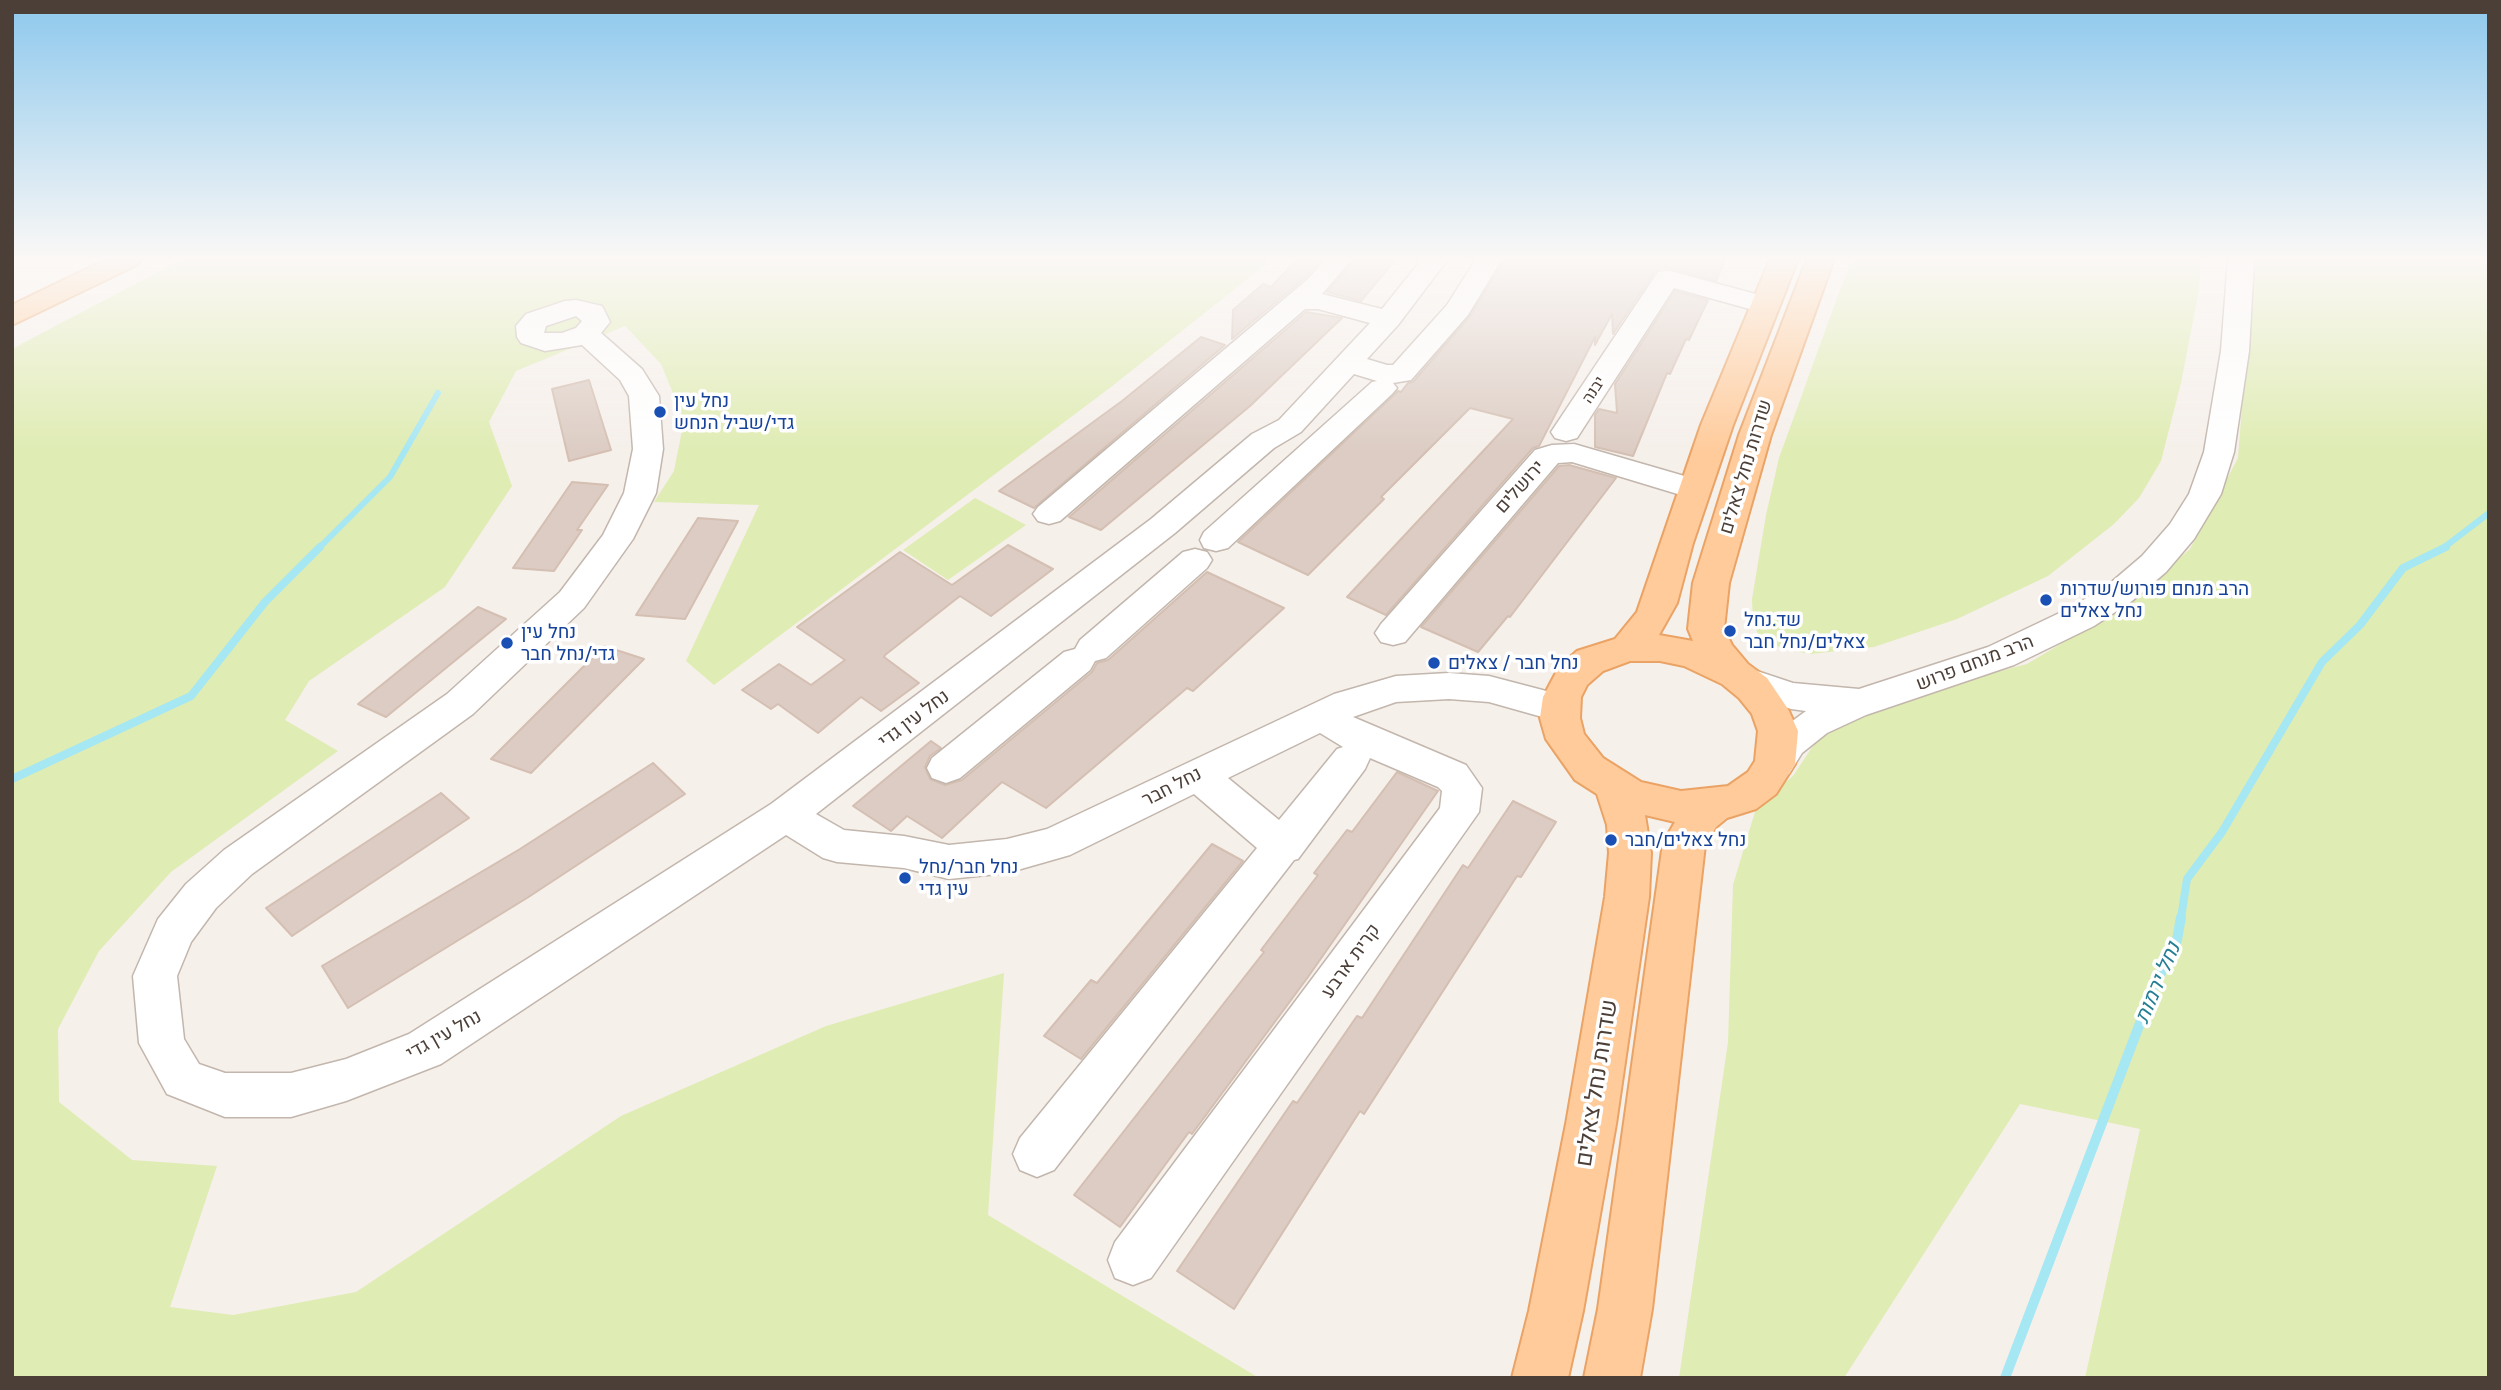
<!DOCTYPE html>
<html>
<head>
<meta charset="utf-8">
<style>
  body { margin:0 }
  #map { position:relative; width:2501px; height:1390px; overflow:hidden; background:#f6f0eb; font-family:Figtree,sans-serif }
  canvas { display:block }
  .frame { position:absolute; inset:0; border:14px solid #4b3f38; pointer-events:none }
</style>
</head>
<body>
<div id="map">
<canvas width="2501" height="1390"></canvas>
<div class="frame"></div>
</div>
<script>
const g = document.querySelector('canvas').getContext('2d');
g.lineJoin = 'round';
function paint(path, color) { g.fillStyle = color; g.fill(path, 'evenodd'); }
const poly = rows => new Path2D(rows.map(r => 'M' + r).join(''));
function strokePath(path, color, width, dash) { g.strokeStyle = color; g.lineWidth = width; g.lineCap = dash ? 'butt' : 'round'; g.setLineDash(dash || []); g.stroke(path); }
function write(font, color, halo, rows, align = 'center') {
  g.font = font + ' Figtree,Heebo,sans-serif'; g.lineWidth = 7; g.setLineDash([]); g.textBaseline = 'middle'; g.strokeStyle = halo; g.fillStyle = color; for (const [text, x, y, turn = 0] of rows) {
    g.save(); g.translate(x, y); g.rotate((+turn || 0) * Math.PI / 180); g.textAlign = isNaN(turn) ? turn : align; if (halo) g.strokeText(text, 0, 0); g.fillText(text, 0, 0); g.restore();
  }
}
const green = poly([
  [182,259,1273,259,1111,387,714,685,686,661,759,505,654,502,674,471,684,420,661,364,625,326,516,371,489,422,512,486,445,587,309,681,285,720,338,751,171,872,99,951,58,1029,59,1102,132,1160,217,1166,170,1307,233,1315,356,1292,621,1116,826,1026,1004,973,988,1215,1259,1378,12,1378,12,349],
  [1851,259,2201,259,2199,290,2181,383,2161,461,2139,498,2114,524,2048,576,1957,619,1874,647,1810,654,1780,648,1758,634,1753,623,1752,599,1766,515,1779,458],
  [2248,259,2489,259,2489,1378,2085,1378,2140,1129,2020,1104,1844,1378,1679,1378,1728,1042,1733,885,1757,805,1793,776,1828,723,1876,704,2027,664,2118,610,2190,549,2238,458,2246,355],
  [975,498,1026,525,948,580,903,550]
]);
const streamFar2 = poly([
  [318,549,390,477,438,393],
  [2442,549,2489,513]
]);
const streamFar1 = poly([
  [12,779,191,696,265,602,320,547],
  [2181,918,2187,879,2222,832,2322,662,2360,625,2403,568,2446,547]
]);
const stream = poly([
  [2005,1378,2153,989,2177,940,2181,917]
]);
const building = poly([
  [1297,259,1323,259,1306,277,1232,339,1233,310,1263,284,1271,287,1297,259],
  [1355,259,1396,259,1361,301,1327,292,1355,259],
  [1505,259,1725,259,1716,281,1668,267,1657,269,1613,334,1612,314,1595,345,1595,337,1539,446,1533,448,1386,615,1347,597,1513,419,1470,408,1381,497,1384,499,1308,575,1238,542,1398,391,1401,392,1408,383,1413,382,1470,316,1505,259],
  [1675,291,1708,300,1689,340,1686,339,1670,374,1667,373,1633,456,1595,447,1595,415,1599,409,1617,413,1615,384,1675,291],
  [1306,312,1342,318,1250,406,1101,530,1069,517,1306,312],
  [1201,337,1225,345,1034,508,999,491,1122,401,1201,337],
  [589,380,611,450,569,461,552,389,589,380],
  [1569,465,1616,478,1510,617,1508,616,1478,652,1421,627,1559,466,1569,465],
  [572,482,608,485,577,530,582,530,554,571,513,568,572,482],
  [698,518,738,521,685,619,636,615,698,518],
  [1008,545,1053,569,991,616,960,596,885,655,884,657,919,683,881,711,861,697,818,733,778,704,771,709,742,690,779,664,811,685,845,660,797,627,900,552,952,585,1008,545],
  [1207,572,1284,608,1193,691,1187,688,1046,808,1002,782,942,838,907,816,891,831,853,806,931,741,941,748,930,756,925,767,930,779,945,785,962,780,1092,672,1097,663,1108,660,1207,572],
  [478,607,506,619,386,717,358,704,478,607],
  [604,646,644,659,531,773,491,759,604,646],
  [653,763,685,794,527,898,348,1008,322,966,520,849,653,763],
  [1397,772,1438,791,1308,977,1192,1134,1189,1132,1120,1227,1074,1195,1264,952,1261,950,1318,875,1314,873,1347,830,1352,832,1397,772],
  [441,793,469,818,292,936,266,908,441,793],
  [1513,801,1556,822,1521,877,1517,876,1364,1114,1360,1111,1234,1309,1177,1271,1293,1101,1297,1103,1357,1016,1362,1018,1463,865,1468,868,1513,801],
  [1212,844,1243,861,1081,1059,1044,1036,1091,980,1097,983,1212,844]
]);
const minor = poly([
  [1326,259,1352,259,1322,294,1382,309,1422,259,1448,259,1398,325,1367,359,1387,365,1393,365,1447,305,1476,259,1502,259,1468,315,1411,380,1393,383,1397,388,1392,394,1228,548,1216,551,1204,548,1200,540,1204,532,1372,382,1377,381,1354,374,1301,432,1274,448,1175,533,816,814,844,830,904,836,949,845,1007,839,1047,829,1334,694,1396,676,1449,673,1489,676,1573,698,1579,708,1573,718,1560,722,1489,702,1449,699,1396,702,1353,717,1466,765,1482,788,1479,812,1151,1278,1133,1285,1115,1278,1108,1260,1115,1242,1440,808,1442,791,1438,787,1370,758,1365,769,1298,859,1294,860,1054,1170,1037,1177,1020,1170,1013,1154,1020,1138,1257,848,1194,794,1070,855,1007,873,949,879,904,868,837,862,823,858,786,835,441,1064,346,1101,291,1117,225,1117,167,1094,139,1043,133,976,158,919,186,884,224,850,447,694,560,592,603,535,624,493,633,449,629,396,620,380,582,345,545,351,521,343,517,337,516,326,526,314,565,301,576,300,602,306,610,322,601,333,642,369,659,396,663,449,656,493,633,539,584,608,473,714,252,874,216,908,191,942,177,976,184,1039,199,1064,225,1073,291,1073,346,1059,409,1034,771,804,1151,519,1252,434,1279,420,1370,323,1318,309,1305,309,1060,521,1049,524,1038,521,1033,514,1038,507,1308,279,1326,259],
  [576,316,582,321,576,328,562,333,544,333,546,326,576,316],
  [1320,733,1343,747,1337,749,1279,820,1228,778,1320,733],
  [2228,259,2254,259,2249,351,2234,452,2221,494,2194,539,2166,572,2132,601,2094,626,2014,665,1866,715,1827,733,1802,753,1789,774,1775,779,1761,774,1756,764,1776,733,1806,711,1791,709,1729,688,1724,679,1729,670,1742,666,1793,683,1859,689,1988,647,2070,608,2108,585,2142,556,2170,524,2189,494,2204,452,2221,351,2228,259],
  [1667,270,1774,299,1778,305,1774,311,1764,313,1674,288,1577,438,1566,441,1555,438,1551,432,1658,272,1667,270],
  [1574,444,1705,482,1710,489,1705,496,1694,499,1572,462,1558,463,1405,642,1393,645,1381,642,1375,633,1381,624,1535,450,1552,445,1574,444],
  [1195,549,1207,552,1212,560,1207,568,1106,658,1095,661,1090,670,960,778,946,783,932,778,927,768,932,758,1064,652,1075,649,1080,640,1183,552,1195,549]
]);
const major = poly([
  [107,259,141,259,137,265,12,325,12,305,107,259],
  [1770,259,1798,259,1733,425,1693,543,1677,603,1659,635,1693,641,1688,629,1693,583,1739,435,1807,259,1834,259,1771,435,1729,583,1724,629,1732,645,1748,664,1767,678,1788,709,1798,731,1795,764,1776,794,1756,809,1727,818,1716,827,1705,845,1652,1309,1640,1378,1584,1378,1598,1309,1663,843,1675,822,1645,815,1651,853,1649,897,1616,1124,1583,1311,1568,1378,1512,1378,1529,1311,1566,1124,1605,897,1609,853,1607,825,1597,794,1575,780,1546,739,1540,718,1543,697,1559,667,1577,651,1615,639,1637,612,1701,425,1770,259],
  [1630,661,1660,661,1684,666,1722,684,1739,698,1752,714,1758,731,1755,761,1748,772,1728,786,1681,791,1641,782,1603,758,1584,734,1580,718,1581,697,1587,685,1603,671,1630,661]
]);
const markers = [
  [660,412,7,"#1a4fb4"],
  [2046,600,7,"#1a4fb4"],
  [1730,631,7,"#1a4fb4"],
  [507,643,7,"#1a4fb4"],
  [1434,663,7,"#1a4fb4"],
  [1611,840,7,"#1a4fb4"],
  [905,878,7,"#1a4fb4"]
];
const farStreetnames = [
  ["יבנה",1594,390,-57]
];
const transitNames = [
  ["נחל עין",674,401],
  ["גדי/שביל הנחש",674,423],
  ["הרב מנחם פורוש/שדרות",2060,589],
  ["נחל צאלים",2060,611],
  ["שד.נחל",1744,620],
  ["צאלים/נחל חבר",1744,642],
  ["נחל עין",521,632],
  ["גדי/נחל חבר",521,654],
  ["נחל חבר / צאלים",1448,663],
  ["נחל צאלים/חבר",1625,840],
  ["נחל חבר/נחל",919,867],
  ["עין גדי",919,889]
];
const streetNames = [
  ["שדרות נחל צאלים",1746,467,-73],
  ["ירושלים",1520,487,-48],
  ["הרב מנחם פרוש",1975,663,-21],
  ["נחל עין גדי",914,719,-37],
  ["נחל חבר",1172,787,-27],
  ["קרית ארבע",1351,961,-54],
  ["נחל עין גדי",444,1035,-29]
];
const waterNames = [
  ["נחל ירמות",2158,983,-67]
];
const nearStreetnames = [
  ["שדרות נחל צאלים",1597,1083,-81]
];
paint(green, '#dfecb3');
strokePath(streamFar2, '#a6e7f4', 6);
strokePath(streamFar1, '#a6e7f4', 8);
strokePath(stream, '#a6e7f4', 10);
paint(building, '#dcccc3');
strokePath(building, '#d4bfb2', 2);
strokePath(minor, '#c2b6ad', 3);
strokePath(major, '#eaa365', 4);
paint(minor, '#fff');
paint(major, '#ffcb9b');
const sky = g.createLinearGradient(0, 0, 0, 453);
sky.addColorStop(0, '#8dc8ed');
sky.addColorStop(0.57, '#fbf8f6');
sky.addColorStop(1, '#fbf8f600');
g.fillStyle = sky;
g.fillRect(0, 0, 2501, 453);
for (const [x, y, r, color] of markers) { const dot = new Path2D(); dot.arc(x, y, r, 0, 2 * Math.PI); g.fillStyle = color; g.fill(dot); strokePath(dot, '#fff', 2.5); }
write('16px', '#4b3f38', '#fff', farStreetnames);
write('19px', '#164399', '#fff', transitNames, 'left');
write('19px', '#4b3f38', '#fff', streetNames);
write('italic 21px', '#247e93', '#fff', waterNames);
write('23px', '#4b3f38', '#fff', nearStreetnames);
</script>
</body>
</html>
